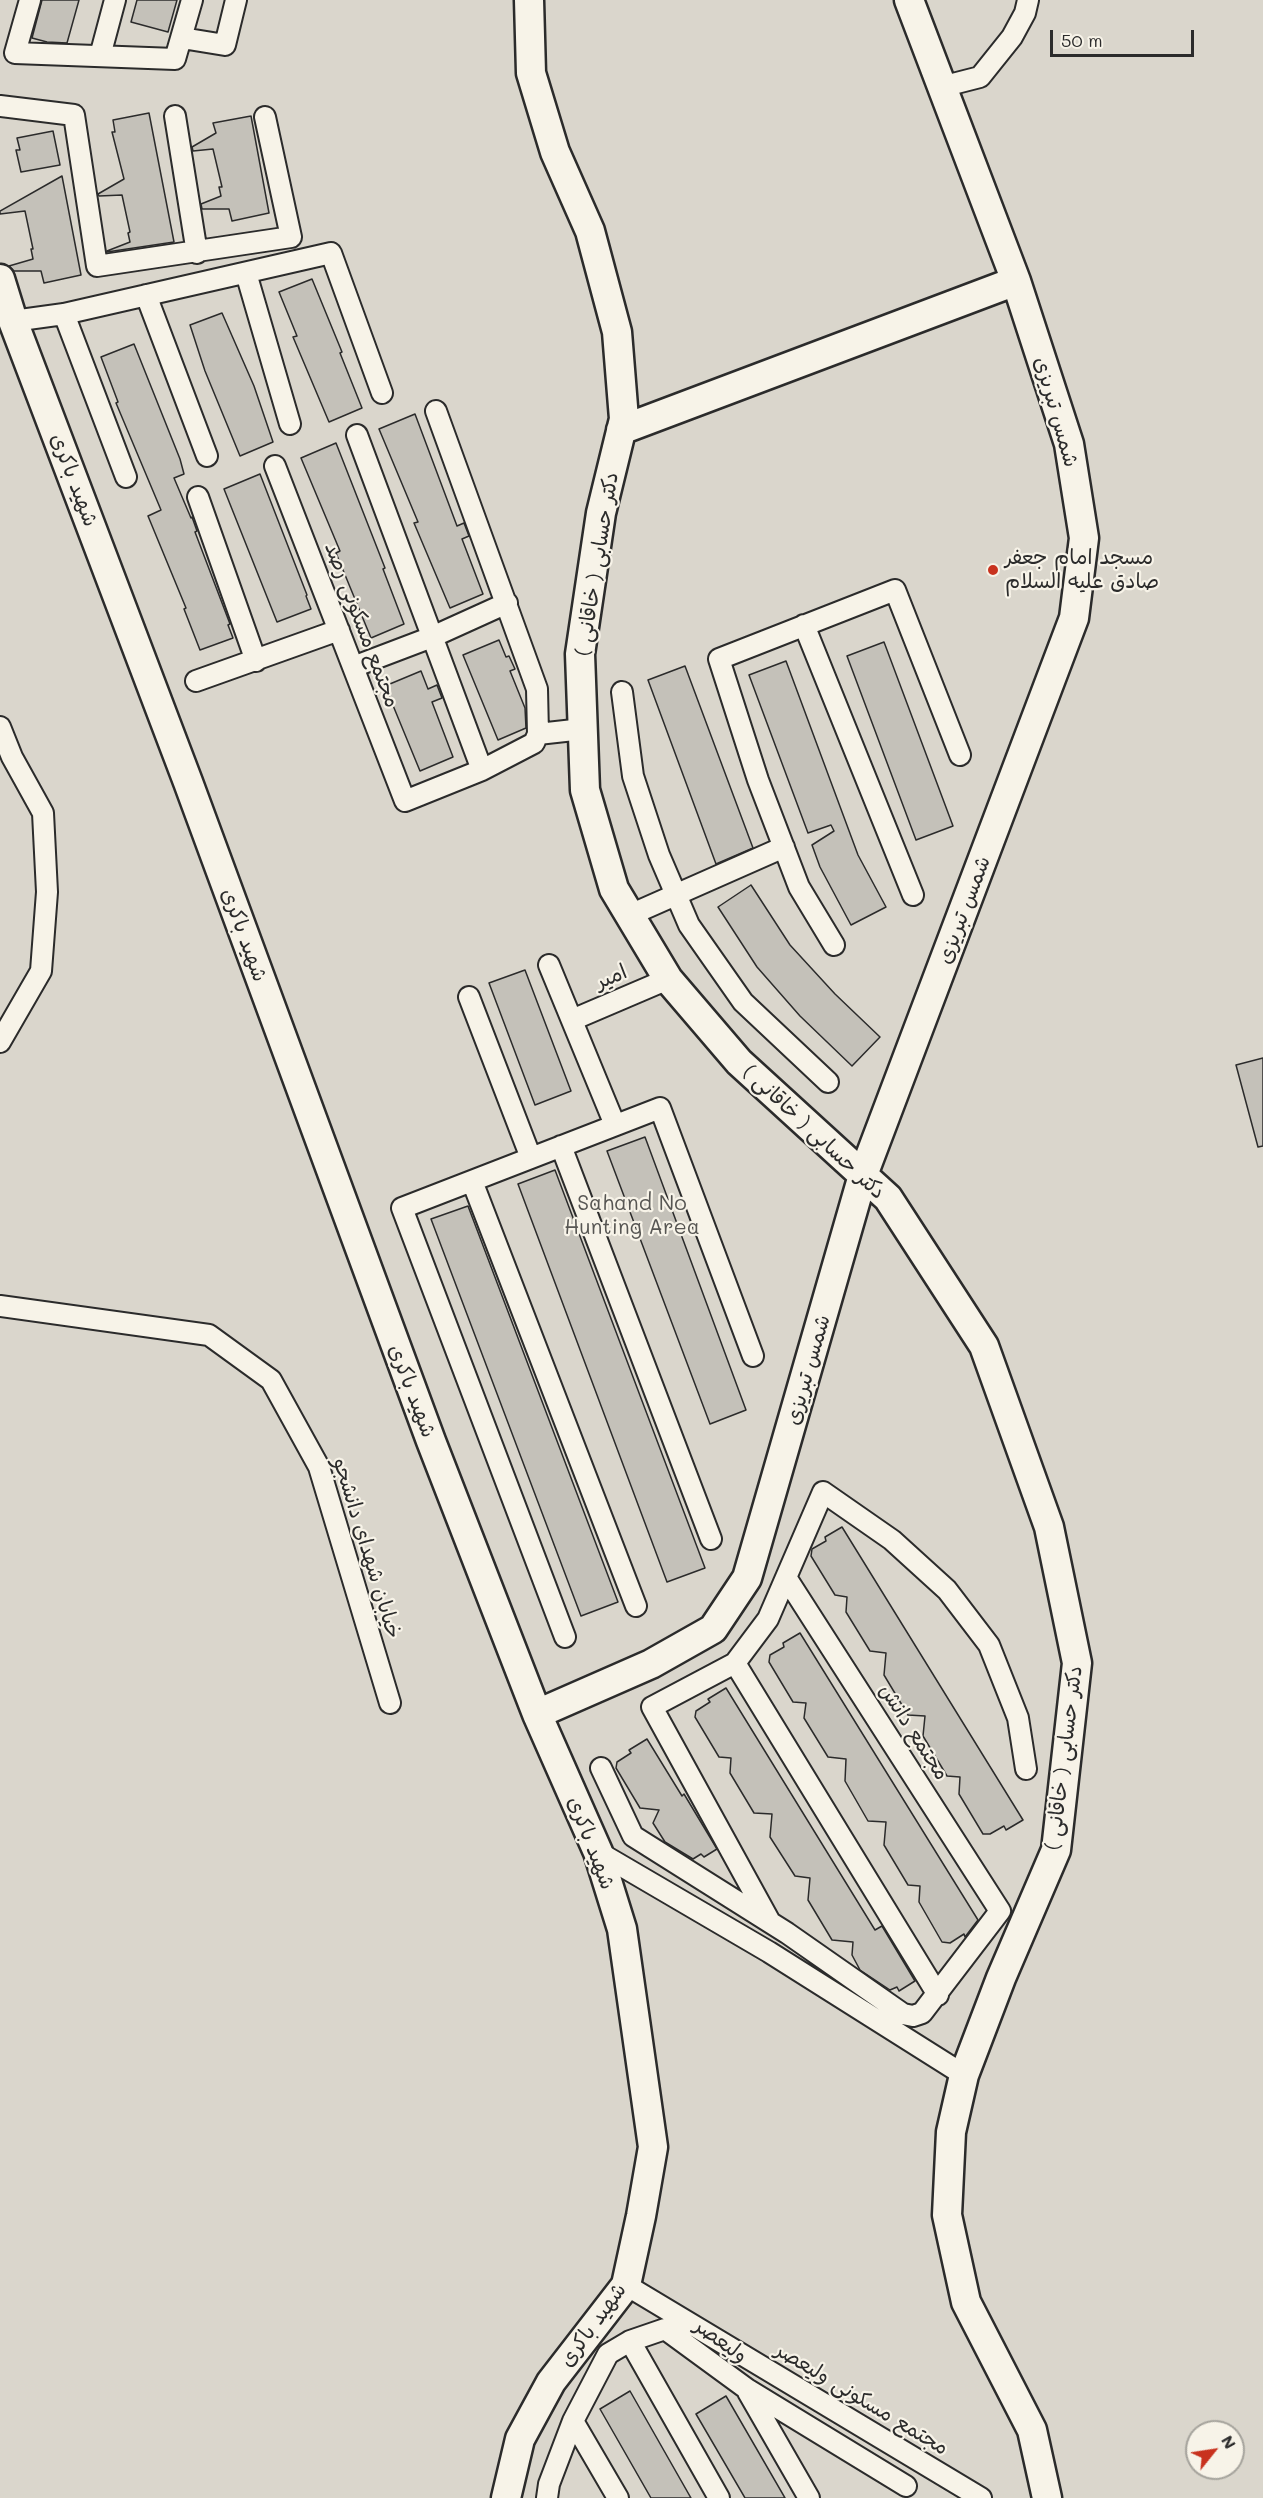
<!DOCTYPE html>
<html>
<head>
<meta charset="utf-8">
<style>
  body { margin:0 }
  #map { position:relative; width:1263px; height:2498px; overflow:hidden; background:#f7f3e8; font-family:Mali,sans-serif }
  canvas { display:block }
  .north { position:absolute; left:1185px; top:2420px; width:60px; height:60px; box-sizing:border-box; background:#f7f3e8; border:2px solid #a5a39c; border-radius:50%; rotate:60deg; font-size:16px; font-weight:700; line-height:24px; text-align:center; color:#2b2b2b }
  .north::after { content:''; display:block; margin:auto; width:21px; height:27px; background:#c8321e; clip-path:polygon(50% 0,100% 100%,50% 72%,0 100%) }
  .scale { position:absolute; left:1050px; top:30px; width:144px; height:27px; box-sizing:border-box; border:3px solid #2b2b2b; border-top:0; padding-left:8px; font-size:18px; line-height:21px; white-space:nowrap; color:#2b2b2b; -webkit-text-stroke:4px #f7f3e8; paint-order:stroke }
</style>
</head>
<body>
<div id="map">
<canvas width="1263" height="2498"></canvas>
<div class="north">N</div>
<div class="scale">50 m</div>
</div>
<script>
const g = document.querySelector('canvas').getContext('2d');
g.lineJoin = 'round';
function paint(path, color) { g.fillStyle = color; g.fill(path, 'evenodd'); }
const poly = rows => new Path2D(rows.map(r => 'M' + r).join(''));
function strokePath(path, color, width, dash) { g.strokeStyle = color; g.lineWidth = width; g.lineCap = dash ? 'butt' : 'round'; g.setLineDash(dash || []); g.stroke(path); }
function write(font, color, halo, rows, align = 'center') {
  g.font = font + ' Mali,"Playpen Sans Arabic",sans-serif'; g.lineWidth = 4.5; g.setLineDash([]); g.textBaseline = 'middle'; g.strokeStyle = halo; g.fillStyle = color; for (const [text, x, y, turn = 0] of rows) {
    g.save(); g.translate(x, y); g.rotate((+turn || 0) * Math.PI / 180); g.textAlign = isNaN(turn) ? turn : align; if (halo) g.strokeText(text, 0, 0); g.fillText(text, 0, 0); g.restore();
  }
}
const green = poly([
  [0,0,1263,0,1263,2498,0,2498],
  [1197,2432,1233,2432,1233,2468,1197,2468]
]);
const building = poly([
  [42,0,79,0,67,43,47,42,32,38,42,0],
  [137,0,177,0,168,32,131,22,137,0],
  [149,113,174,242,107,252,107,251,130,242,128,233,130,232,122,195,99,196,98,194,124,179,112,132,115,132,113,120,149,113],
  [251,116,269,213,232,221,229,209,202,209,201,204,221,196,219,187,222,187,213,149,193,151,192,147,216,133,213,123,251,116],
  [53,131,60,165,21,172,16,150,20,150,17,138,53,131],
  [62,176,81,275,44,283,41,271,14,271,9,266,33,259,31,249,33,249,25,211,0,214,0,211,62,176],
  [312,279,342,352,340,353,362,408,329,422,293,337,297,336,279,292,312,279],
  [222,313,254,386,273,442,240,456,205,371,190,325,222,313],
  [134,344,180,459,184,474,174,478,191,518,192,517,197,531,195,532,230,624,228,625,233,638,200,650,184,609,186,608,148,516,161,510,116,403,118,402,101,357,134,344],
  [415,414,457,526,464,523,469,536,462,539,483,594,450,608,414,523,418,522,379,429,415,414],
  [336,443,385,568,383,569,404,624,371,638,336,553,340,551,301,458,336,443],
  [260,474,307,595,306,596,311,609,277,622,224,489,260,474],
  [499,640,506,657,509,656,515,669,510,671,525,708,526,728,498,740,463,655,499,640],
  [884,642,953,826,916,840,847,656,884,642],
  [786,661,858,855,886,907,851,925,820,867,812,845,834,831,831,825,808,833,749,675,786,661],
  [685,666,753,848,716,864,648,680,685,666],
  [421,671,428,689,437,685,442,698,432,702,453,757,420,771,385,686,421,671],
  [751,885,790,945,835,994,880,1037,852,1066,800,1016,757,967,718,907,751,885],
  [525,970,571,1091,535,1105,489,983,525,970],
  [1263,1058,1263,1146,1258,1147,1236,1065,1263,1058],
  [645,1137,746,1410,710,1424,607,1151,645,1137],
  [555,1170,705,1568,667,1582,518,1184,555,1170],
  [468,1206,618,1602,581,1616,431,1219,468,1206],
  [842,1527,1023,1820,1006,1830,1004,1826,990,1834,983,1834,959,1794,960,1777,947,1776,923,1736,925,1716,908,1715,884,1675,886,1653,870,1651,846,1612,847,1597,835,1595,811,1556,812,1549,826,1541,825,1537,842,1527],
  [800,1633,978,1920,965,1937,964,1934,950,1943,942,1942,919,1902,920,1886,908,1885,884,1845,886,1822,868,1821,845,1781,846,1759,828,1757,804,1718,806,1703,793,1702,769,1662,770,1655,784,1647,783,1643,800,1633],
  [726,1688,875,1930,882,1926,915,1981,899,1991,897,1987,890,1990,860,1970,852,1955,853,1942,832,1940,808,1900,810,1878,795,1876,770,1837,772,1814,754,1813,730,1773,731,1758,719,1757,695,1717,696,1711,710,1702,708,1699,726,1688],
  [647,1739,682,1796,684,1794,717,1849,704,1857,701,1854,693,1859,665,1842,653,1823,659,1810,640,1808,616,1768,617,1762,631,1753,629,1750,647,1739],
  [630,2391,691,2498,651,2498,600,2409,630,2391],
  [726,2396,785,2498,745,2498,696,2414,726,2396]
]);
const street = poly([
  [30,0,15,53,175,59,192,0],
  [182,38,225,45,236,0],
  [100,56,115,0],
  [941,87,980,77,1012,37,1025,13,1028,0],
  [0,106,74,115,97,266,291,237,265,117],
  [175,116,197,253],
  [246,273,290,424],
  [146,295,207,456],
  [64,314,126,477],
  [13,321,64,314,331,253,382,393],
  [357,435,482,770],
  [275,466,405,801,482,770,534,743,538,734,537,689,436,411],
  [198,497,256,661],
  [804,625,913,895],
  [353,667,432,637,507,603],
  [196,681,339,630],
  [622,692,633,776,659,855,689,925,743,1002,828,1082],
  [0,727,12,757,43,813,47,892,41,971,0,1042],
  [538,734,583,729],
  [630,915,784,847],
  [834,945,799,887,758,780,719,659,895,590,960,755],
  [549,965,615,1125],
  [469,997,531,1158],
  [572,1020,668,979],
  [561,1146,711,1539],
  [472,1181,636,1606],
  [0,1306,209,1335,271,1380,319,1467,390,1703],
  [565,1637,402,1208,660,1108,753,1356],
  [735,1663,938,1995],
  [601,1768,633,1836,787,1933,903,2014,913,2016,922,2013,1000,1911,787,1579],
  [598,1852,769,1952,964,2075],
  [769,1920,652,1707,735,1663,768,1619,823,1492,892,1540,947,1590,989,1645,1018,1718,1026,1769],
  [626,2285,981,2498],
  [630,2341,719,2498],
  [748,2392,809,2498],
  [573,2421,618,2498],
  [547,2498,549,2484,573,2421,608,2354,630,2341,665,2329,747,2389,906,2486]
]);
const secondary = poly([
  [529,0,531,73,555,152,590,231,617,332,624,419,601,513,580,654,585,790,614,889,668,979,739,1062,888,1198,984,1346,1049,1527,1077,1663,1056,1850,1001,1978,964,2075,951,2132,947,2215,966,2302,1032,2430,1047,2498],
  [0,279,13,321,188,782,431,1441,537,1714,598,1852,622,1929,653,2147,641,2216,626,2285,551,2382,520,2439,506,2498],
  [621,430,1016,281],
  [537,1714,651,1664,713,1629,747,1578,863,1175,1074,618,1084,538,1069,444,1016,281,909,0]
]);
const markers = [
  [993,570,6,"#c8321e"]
];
const streetNames = [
  ["شمس تبریزی",1056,412,74],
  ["شهید باکری",74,480,69],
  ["دکتر حسابی ( خاقانی )",597,564,-81],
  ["مجتمع مسکونی رصد",362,625,69],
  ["شمس تبریزی",964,910,-69],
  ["شهید باکری",244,935,70],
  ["امیر",611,977,-23],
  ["دکتر حسابی ( خاقانی )",814,1132,43],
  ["شمس تبریزی",808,1370,-74],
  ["شهید باکری",412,1391,69],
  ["خیابان شهدای دانشجو",367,1548,73],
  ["مجتمع دانش",914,1732,57],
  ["دکتر حسابی ( خاقانی )",1064,1758,-83],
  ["شهید باکری",591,1843,69],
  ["شهید باکری",593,2325,-54],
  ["ولیعصر",721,2341,36],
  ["مجتمع مسکونی ولیعصر",862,2399,31]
];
const poiNames = [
  ["مسجد امام جعفر",1005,558],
  ["صادق علیه السلام",1005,582]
];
const parkNames = [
  ["Sahand No",632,1204],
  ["Hunting Area",632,1228]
];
paint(green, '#dad6cc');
paint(building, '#c4c1b9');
strokePath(building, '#2b2b2b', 1.5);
strokePath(street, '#2b2b2b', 24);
strokePath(secondary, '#2b2b2b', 33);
strokePath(street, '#f7f3e8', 20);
strokePath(secondary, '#f7f3e8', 28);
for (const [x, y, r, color] of markers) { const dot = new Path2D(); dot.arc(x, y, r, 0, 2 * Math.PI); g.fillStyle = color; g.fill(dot); strokePath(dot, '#f7f3e8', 2); }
write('21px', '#2b2b2b', '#f7f3e8', streetNames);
write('21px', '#2b2b2b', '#f7f3e8', poiNames, 'left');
write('21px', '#575653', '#f7f3e8', parkNames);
</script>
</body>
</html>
